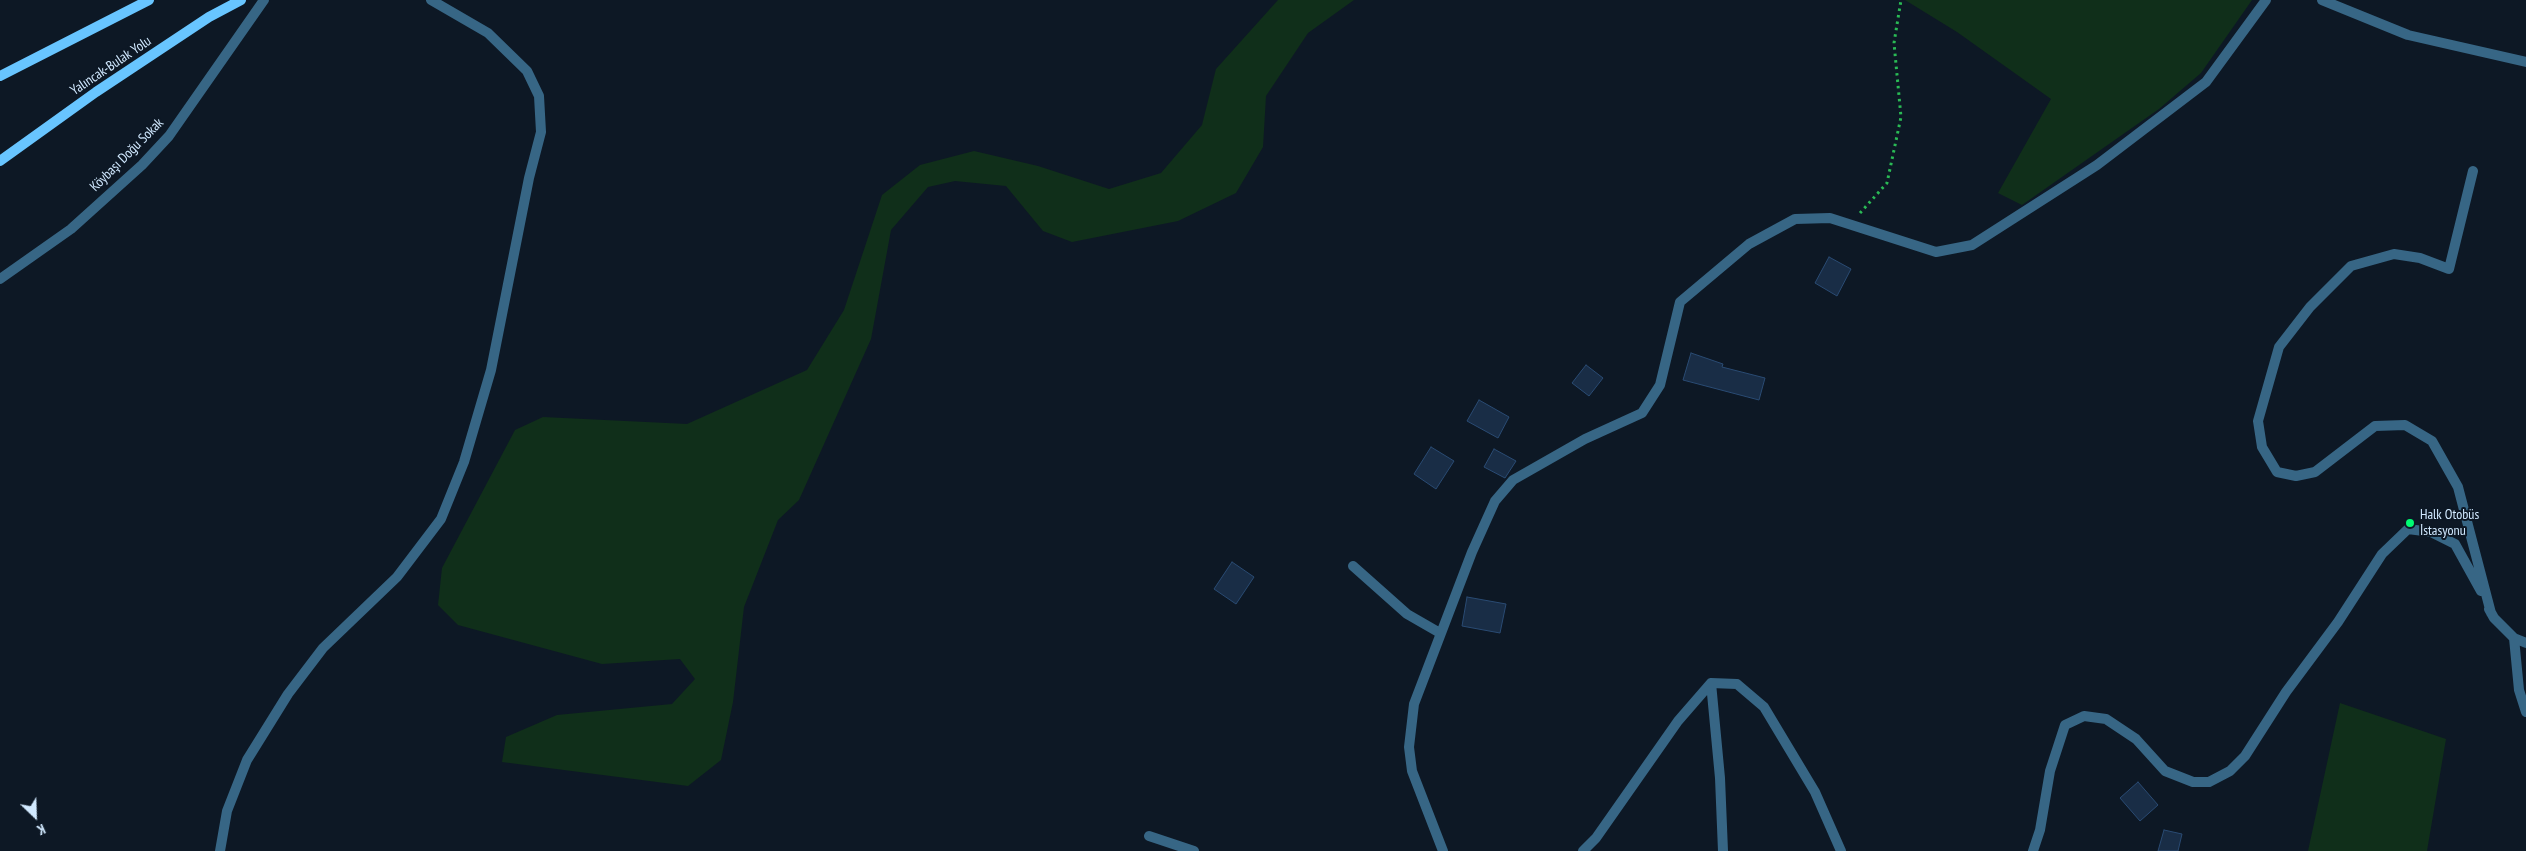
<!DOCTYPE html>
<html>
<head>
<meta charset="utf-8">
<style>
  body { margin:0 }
  #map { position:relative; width:2526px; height:851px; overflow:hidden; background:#0d1825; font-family:"PT Sans Narrow",sans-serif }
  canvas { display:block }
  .north { position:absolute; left:10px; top:791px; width:50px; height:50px; -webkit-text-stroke:4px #0d1825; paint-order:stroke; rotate:156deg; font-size:14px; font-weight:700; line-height:20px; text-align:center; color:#d1e9ff }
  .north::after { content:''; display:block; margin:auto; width:18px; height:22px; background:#d1e9ff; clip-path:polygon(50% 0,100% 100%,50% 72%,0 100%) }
</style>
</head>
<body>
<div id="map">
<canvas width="2526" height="851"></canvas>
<div class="north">K</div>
</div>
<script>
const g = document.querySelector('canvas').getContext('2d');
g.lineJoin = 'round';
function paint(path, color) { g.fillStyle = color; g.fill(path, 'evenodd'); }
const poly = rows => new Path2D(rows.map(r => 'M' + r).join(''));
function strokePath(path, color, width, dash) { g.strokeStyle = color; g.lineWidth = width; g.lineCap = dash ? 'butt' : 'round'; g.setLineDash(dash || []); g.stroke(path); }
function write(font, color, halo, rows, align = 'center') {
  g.font = font + ' "PT Sans Narrow",sans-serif'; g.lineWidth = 4; g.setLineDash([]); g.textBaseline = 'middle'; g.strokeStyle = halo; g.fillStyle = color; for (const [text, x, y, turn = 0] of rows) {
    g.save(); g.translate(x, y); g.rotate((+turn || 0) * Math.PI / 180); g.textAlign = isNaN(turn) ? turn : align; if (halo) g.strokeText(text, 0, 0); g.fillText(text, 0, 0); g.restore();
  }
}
const green = poly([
  [1278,0,1354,0,1308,33,1266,96,1263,147,1236,193,1178,221,1072,242,1043,231,1006,186,955,181,928,187,891,230,871,339,799,500,778,520,744,607,733,702,721,760,688,786,502,762,506,737,557,715,672,704,695,679,680,659,602,664,458,625,438,605,442,568,515,430,543,417,687,424,807,370,844,310,882,195,920,165,974,151,1038,166,1109,189,1161,173,1202,125,1216,69],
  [1905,0,2252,0,2201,73,2159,109,2022,205,1998,193,2051,99,1957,32],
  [2340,703,2446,739,2427,851,2308,851]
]);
const building = poly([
  [1829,257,1851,269,1837,296,1815,283,1829,257],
  [1691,353,1723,364,1722,367,1765,378,1759,400,1683,380,1691,353],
  [1586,365,1603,378,1589,396,1572,383,1586,365],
  [1479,400,1509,417,1498,438,1467,421,1479,400],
  [1431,447,1454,461,1436,489,1414,474,1431,447],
  [1494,449,1516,461,1505,478,1484,467,1494,449],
  [1232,562,1254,577,1236,604,1214,589,1232,562],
  [1467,597,1506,604,1500,633,1462,626,1467,597],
  [2138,782,2158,805,2140,821,2120,798,2138,782],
  [2164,830,2182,834,2178,851,2158,851,2164,830]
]);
const path = poly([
  [1860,213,1887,183,1901,117,1894,43,1901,0]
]);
const minor = poly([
  [2322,0,2408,35,2526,62],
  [2473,171,2449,269,2420,258,2394,254,2351,266,2310,307,2279,347,2258,421,2262,447,2277,472,2296,476,2315,472,2375,426,2405,425,2432,441,2458,487,2491,613],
  [0,279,71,229,142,165,169,136,264,0],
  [1353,566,1407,614,1440,633],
  [2489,609,2494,618,2514,638,2526,643],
  [2514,638,2519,690,2526,712],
  [1711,683,1720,778,1723,851],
  [1149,836,1194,851],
  [220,851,227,811,247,760,288,694,323,648,397,577,441,519,464,462,491,370,529,178,541,132,539,96,527,71,488,33,431,0],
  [1443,851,1412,771,1409,747,1414,704,1472,552,1495,501,1513,480,1585,439,1642,413,1660,385,1680,302,1749,244,1795,219,1830,218,1936,252,1972,245,2097,165,2206,82,2266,0],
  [1583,851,1596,838,1678,721,1711,683,1737,684,1764,707,1815,792,1841,851],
  [2033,851,2040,830,2050,771,2065,725,2084,716,2106,719,2136,739,2165,771,2193,782,2209,782,2230,771,2245,756,2286,692,2338,622,2382,554,2408,529,2431,532,2455,544,2481,591]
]);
const secondary = poly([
  [0,76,149,0],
  [0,161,96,92,209,17,241,0]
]);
const markers = [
  [2410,523,5,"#00fc73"]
];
const streetNames = [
  ["Yalıncak-Bulak Yolu",111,66,-34],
  ["Köybaşı Doğu Sokak",127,155,-45]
];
const poiNames = [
  ["Halk Otobüs",2420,515],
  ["İstasyonu",2420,531]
];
paint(green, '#102f1a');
paint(building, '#192d46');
strokePath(building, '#2a4b73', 1);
strokePath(path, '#2aba55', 3, [2.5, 4]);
strokePath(minor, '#376685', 10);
strokePath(secondary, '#68c5ff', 10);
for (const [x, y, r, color] of markers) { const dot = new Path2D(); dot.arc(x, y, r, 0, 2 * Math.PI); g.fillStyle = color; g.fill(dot); strokePath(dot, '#0d1825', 2); }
write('14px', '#d1e9ff', '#0d1825', streetNames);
write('14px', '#d1e9ff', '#0d1825', poiNames, 'left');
</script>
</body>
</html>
